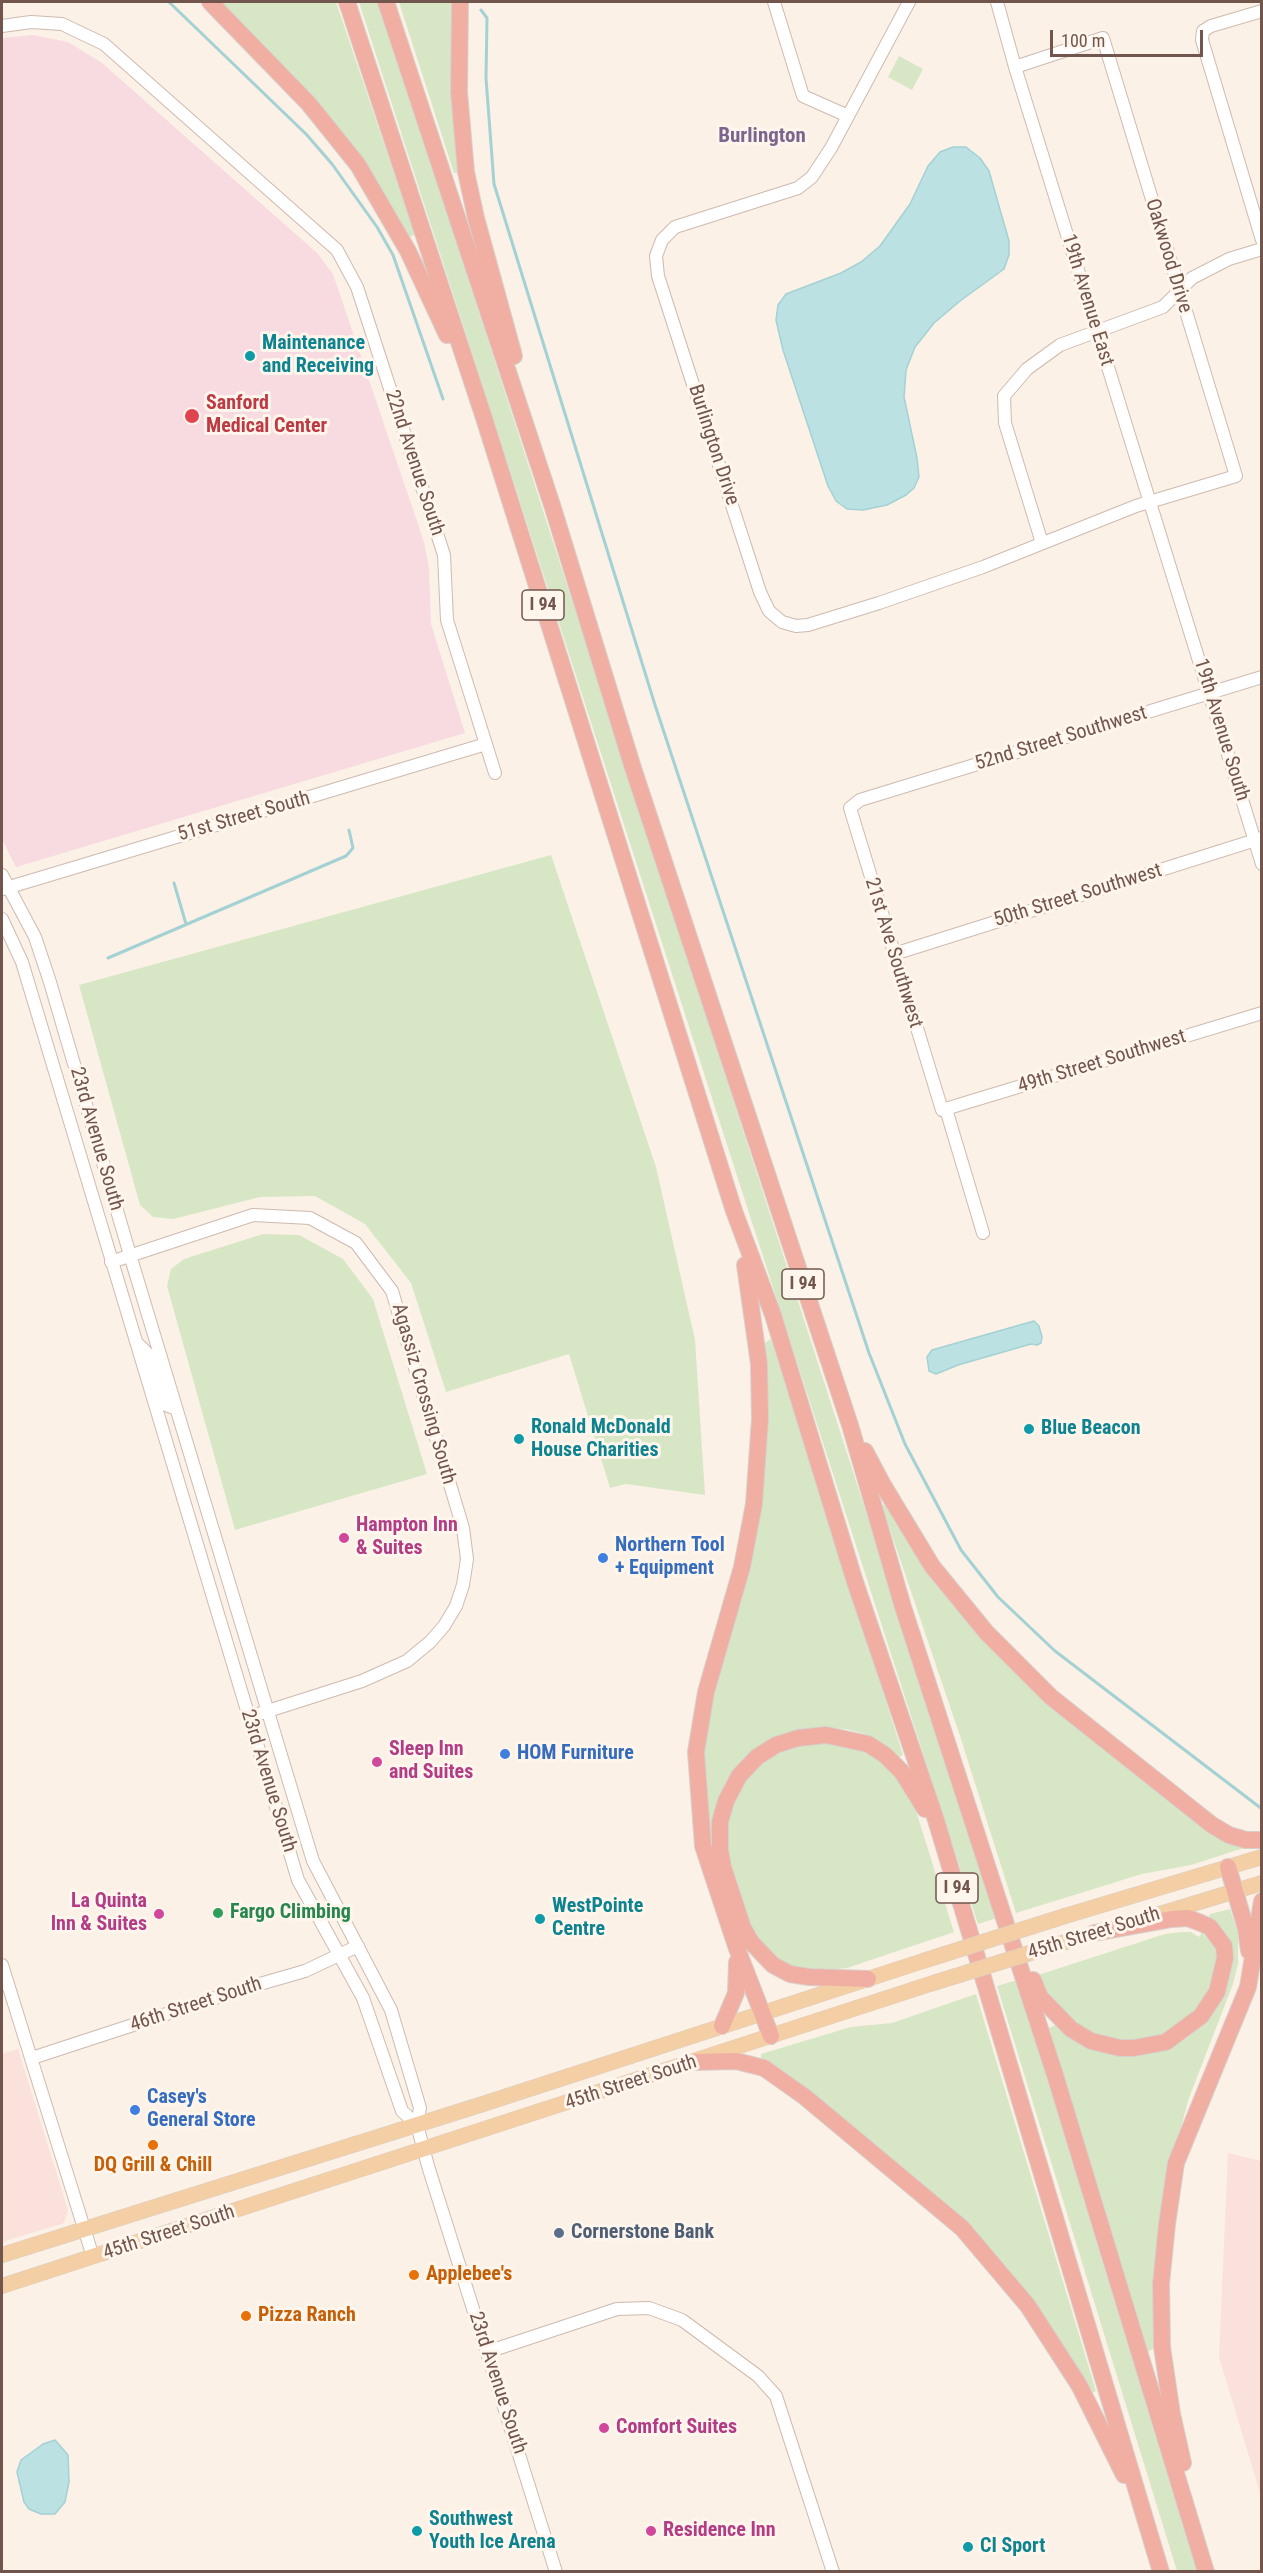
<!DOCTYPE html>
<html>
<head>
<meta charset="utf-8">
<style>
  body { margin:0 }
  #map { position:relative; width:1263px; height:2573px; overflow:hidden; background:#fbf1e6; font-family:"Roboto Condensed",sans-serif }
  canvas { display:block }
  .frame { position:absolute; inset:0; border:3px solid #72564d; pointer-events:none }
  .scale { position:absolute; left:1050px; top:30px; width:153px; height:27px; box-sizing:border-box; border:3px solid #72564d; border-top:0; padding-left:8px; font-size:18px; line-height:21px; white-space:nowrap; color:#72564d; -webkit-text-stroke:4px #fef5ec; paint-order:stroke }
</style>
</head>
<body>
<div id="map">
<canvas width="1263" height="2573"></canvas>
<div class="frame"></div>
<div class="scale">100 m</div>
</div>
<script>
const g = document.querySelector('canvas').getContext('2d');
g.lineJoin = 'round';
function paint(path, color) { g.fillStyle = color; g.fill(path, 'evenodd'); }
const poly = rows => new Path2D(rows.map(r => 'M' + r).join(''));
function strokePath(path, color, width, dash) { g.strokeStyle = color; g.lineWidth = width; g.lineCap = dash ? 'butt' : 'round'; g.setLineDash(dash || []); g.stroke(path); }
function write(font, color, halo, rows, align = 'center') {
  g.font = font + ' "Roboto Condensed",sans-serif'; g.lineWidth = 6; g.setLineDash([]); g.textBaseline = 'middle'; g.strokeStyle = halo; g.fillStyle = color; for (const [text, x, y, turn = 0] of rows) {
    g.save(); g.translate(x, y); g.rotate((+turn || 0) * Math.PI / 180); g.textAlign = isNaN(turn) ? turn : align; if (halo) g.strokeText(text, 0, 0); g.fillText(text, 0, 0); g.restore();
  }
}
const commercial = poly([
  [18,2049,68,2210,64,2223,2,2242,2,2054],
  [1228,2153,1261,2161,1261,2496,1219,2357]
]);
const medical = poly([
  [33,35,68,42,102,63,299,237,318,254,333,274,424,542,429,568,431,624,465,733,16,867,2,839,2,38]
]);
const green = poly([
  [218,2,336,2,415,235,409,237,380,188],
  [359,2,379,2,997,1918,978,1924],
  [399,2,455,2,461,173,454,173],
  [899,56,923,69,912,90,888,77],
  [551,855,656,1167,695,1340,705,1495,626,1484,610,1488,569,1354,446,1392,411,1283,365,1224,315,1196,260,1197,173,1219,153,1217,140,1205,79,985],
  [263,1234,299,1235,343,1259,373,1299,427,1474,235,1530,167,1286,171,1269,184,1259],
  [771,1339,903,1755,898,1758,885,1746,865,1734,846,1729,820,1728,756,1750,714,1831,707,1830,702,1769,711,1699,749,1567,763,1344],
  [888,1502,992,1647,1250,1846,1191,1865,1142,1874,1016,1913,960,1736,882,1506],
  [835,1741,876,1755,910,1792,954,1932,847,1968,812,1972,778,1963,753,1934,738,1894,726,1843,729,1811,744,1782,757,1768,784,1748],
  [1230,1909,1238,1933,1238,1964,1233,1984,1189,2098,1167,2178,1154,2299,1154,2348,1147,2352,1049,2028,1055,2025,1064,2033,1134,2056,1162,2051,1187,2038,1208,2019,1227,1985,1232,1958,1208,1920,1210,1914],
  [1182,1932,1191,1932,1199,1937,1202,1932,1215,1948,1219,1963,1204,2003,1167,2035,1116,2043,1076,2027,1048,1996,1038,1975,1165,1934],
  [1017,1980,1160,2451,1197,2571,1177,2571,997,1986],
  [976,1994,1096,2391,1091,2393,1024,2291,761,2059,761,2054,851,2027,892,2023]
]);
const water = poly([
  [953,147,966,147,980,158,989,171,1009,241,1009,255,1004,269,960,301,934,323,915,347,906,370,904,397,917,458,919,477,914,488,906,495,887,505,863,510,847,509,836,501,828,486,783,350,776,320,778,305,786,294,841,273,861,262,880,246,910,204,928,166,940,152,953,147],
  [1034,1321,1039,1326,1042,1337,1041,1343,1037,1345,1031,1344,958,1365,936,1374,929,1371,927,1357,932,1350,1034,1321],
  [55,2440,68,2455,69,2482,65,2502,55,2514,41,2514,29,2509,24,2502,17,2472,21,2460,43,2444,55,2440]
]);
const stream = poly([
  [169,2,306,134,332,164,377,227,393,255,443,399],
  [481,10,487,18,486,78,494,184,655,705,869,1353,905,1444,961,1550,998,1597,1055,1651,1262,1809],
  [174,883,186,924],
  [108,958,346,856,353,848,349,830]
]);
const minor = poly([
  [774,2,803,96,848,116],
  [909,2,831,148,812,177,798,188,675,227,662,240,656,256,658,276,760,592,769,611,782,622,796,626,808,625,879,603,983,567,1136,506,1236,476,1103,38,1015,67],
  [997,2,1015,67,1262,864],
  [1262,11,1211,26,1203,31,1202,40,1262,240],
  [2,26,31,22,62,24,104,44,337,250,357,287,444,555,447,620,495,773],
  [1042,543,1005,423,1004,396,1027,369,1060,345,1163,307,1192,278,1229,259,1262,249],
  [1262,677,860,800,850,808,942,1110,1262,1013],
  [2,875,35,937,50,982,130,1255,313,1861,391,2010,420,2108,417,2125,428,2166,556,2572],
  [3,889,486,744],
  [2,919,22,962,298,1880,363,1998,402,2111,417,2125],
  [894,954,1262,838],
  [946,1109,983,1233],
  [111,1262,253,1215,310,1218,356,1243,392,1291,463,1528,467,1559,463,1585,456,1606,444,1626,430,1642,407,1661,362,1681,249,1717],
  [136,1342,149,1355,166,1405,176,1409],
  [2,1965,93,2257],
  [32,2058,246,1988,305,1971,358,1946],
  [487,2352,617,2309,649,2308,682,2320,758,2376,776,2396,833,2572]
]);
const major = poly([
  [1065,1916,1262,1857],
  [1150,1917,1262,1883],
  [2,2255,483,2104,923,1961],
  [2,2286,930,1984]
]);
const highway = poly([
  [210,2,309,104,358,165,408,251,447,335],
  [347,2,484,418,734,1211,773,1315,855,1582,936,1820,1161,2572],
  [386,2,553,508,633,768,850,1425,903,1607,1055,2075,1206,2572],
  [460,2,459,92,466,172,476,218,514,356],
  [745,1265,759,1364,760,1419,754,1504,742,1567,706,1692,696,1752,703,1846,736,1946,771,2036],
  [865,1451,883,1485,932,1566,986,1632,1051,1697,1212,1825,1229,1835,1246,1840,1262,1840],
  [1228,1867,1246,1929,1249,1951],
  [868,1979,809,1977,790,1974,773,1965,751,1942,743,1928,723,1867,720,1850,720,1822,726,1801,739,1776,757,1757,776,1745,798,1738,826,1735,868,1744,885,1755,902,1772,925,1809],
  [1033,1980,1040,1997,1071,2029,1091,2041,1120,2048,1134,2048,1166,2042,1201,2016,1217,1992,1225,1958,1224,1946,1210,1927,1201,1923,1188,1918,1172,1919,1094,1933],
  [722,2026,736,1993,737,1962],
  [696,2062,736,2061,764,2068,805,2097,962,2228,1028,2306,1079,2385,1124,2475],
  [1183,2463,1172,2414,1162,2347,1161,2284,1167,2224,1176,2163,1248,1987,1262,1901]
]);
const majorBridge = poly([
  [923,1961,1065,1916],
  [930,1984,1072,1940]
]);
const markers = [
  [250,356,6,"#0f9aa8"],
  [192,416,8,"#e0444e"],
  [1029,1429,6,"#0f9aa8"],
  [519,1439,6,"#0f9aa8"],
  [344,1538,6,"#d1479c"],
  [603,1558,6,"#3f7fe0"],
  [505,1754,6,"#3f7fe0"],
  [377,1762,6,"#d1479c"],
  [218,1913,6,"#2e9e5b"],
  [159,1914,6,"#d1479c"],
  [540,1919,6,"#0f9aa8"],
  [135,2110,6,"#3f7fe0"],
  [153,2145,6,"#e8710a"],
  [559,2233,6,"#5c6f8a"],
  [414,2275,6,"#e8710a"],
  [246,2316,6,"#e8710a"],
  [604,2428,6,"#d1479c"],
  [417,2531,6,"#0f9aa8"],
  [651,2531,6,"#d1479c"],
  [968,2547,6,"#0f9aa8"]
];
const shields = [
  [543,605,42],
  [803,1284,42],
  [957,1888,42]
];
const shieldNames = [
  ["I 94",543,605],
  ["I 94",803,1284],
  ["I 94",957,1888]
];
const streetNames = [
  ["Oakwood Drive",1168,256,73],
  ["19th Avenue East",1087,300,73],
  ["Burlington Drive",713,445,72],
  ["22nd Avenue South",414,463,72],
  ["19th Avenue South",1221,730,73],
  ["52nd Street Southwest",1061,739,-17],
  ["51st Street South",244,817,-16],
  ["50th Street Southwest",1078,896,-17],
  ["21st Ave Southwest",893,953,73],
  ["49th Street Southwest",1102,1062,-17],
  ["23rd Avenue South",96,1139,74],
  ["Agassiz Crossing South",423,1394,74],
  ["23rd Avenue South",268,1781,73],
  ["45th Street South",1094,1934,-17],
  ["46th Street South",196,2005,-18],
  ["45th Street South",631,2083,-18],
  ["45th Street South",169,2233,-18],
  ["23rd Avenue South",497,2383,72]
];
const cultureNames = [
  ["Maintenance",262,344],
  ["and Receiving",262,367],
  ["Ronald McDonald",531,1428],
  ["House Charities",531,1451],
  ["Blue Beacon",1041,1429],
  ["WestPointe",552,1907],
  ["Centre",552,1930],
  ["Southwest",429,2520],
  ["Youth Ice Arena",429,2543],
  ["CI Sport",980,2547]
];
const healthNames = [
  ["Sanford",206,404],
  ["Medical Center",206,427]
];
const hotelNames = [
  ["Hampton Inn",356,1526],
  ["& Suites",356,1549],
  ["Sleep Inn",389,1750],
  ["and Suites",389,1773],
  ["La Quinta",147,1902,"right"],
  ["Inn & Suites",147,1925,"right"],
  ["Comfort Suites",616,2428],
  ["Residence Inn",663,2531]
];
const shopNames = [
  ["Northern Tool",615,1546],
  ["+ Equipment",615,1569],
  ["HOM Furniture",517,1754],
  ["Casey's",147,2098],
  ["General Store",147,2121]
];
const leisureNames = [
  ["Fargo Climbing",230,1913]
];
const foodNames = [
  ["DQ Grill & Chill",153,2166,"center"],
  ["Applebee's",426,2275],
  ["Pizza Ranch",258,2316]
];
const serviceNames = [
  ["Cornerstone Bank",571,2233]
];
const neighbourhoodNames = [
  ["Burlington",762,137]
];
paint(commercial, '#fae1db');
paint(medical, '#f8dae1');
paint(green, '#d7e7c6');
paint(water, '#bce1e3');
strokePath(water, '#a3d1d4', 1.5);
strokePath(stream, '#a3d1d4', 3);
strokePath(minor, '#cebab0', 14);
strokePath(major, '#d8d0cd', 16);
strokePath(highway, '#d8d0cd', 18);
strokePath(minor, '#fff', 12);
strokePath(major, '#f4cea4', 15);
strokePath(highway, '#f0afa2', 16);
strokePath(majorBridge, '#d8d0cd', 16, []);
strokePath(majorBridge, '#f4cea4', 15);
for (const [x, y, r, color] of markers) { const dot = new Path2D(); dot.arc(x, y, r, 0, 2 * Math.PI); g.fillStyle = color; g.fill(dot); strokePath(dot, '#fef5ec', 2); }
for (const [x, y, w] of shields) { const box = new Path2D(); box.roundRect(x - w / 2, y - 15, w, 30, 4.5); g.fillStyle = '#fef5ec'; g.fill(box); strokePath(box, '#72564d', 1.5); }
write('bold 18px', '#72564d', null, shieldNames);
write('20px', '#72564d', '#fef5ec', streetNames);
write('bold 20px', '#0d838f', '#fef5ec', cultureNames, 'left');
write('bold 20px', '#be3a42', '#fef5ec', healthNames, 'left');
write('bold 20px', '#b23c85', '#fef5ec', hotelNames, 'left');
write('bold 20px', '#366cbe', '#fef5ec', shopNames, 'left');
write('bold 20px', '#27864d', '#fef5ec', leisureNames, 'left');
write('bold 20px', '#c56008', '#fef5ec', foodNames, 'left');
write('bold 20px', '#4e5e75', '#fef5ec', serviceNames, 'left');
write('bold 21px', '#7c658e', '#fef5ec', neighbourhoodNames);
</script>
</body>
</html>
